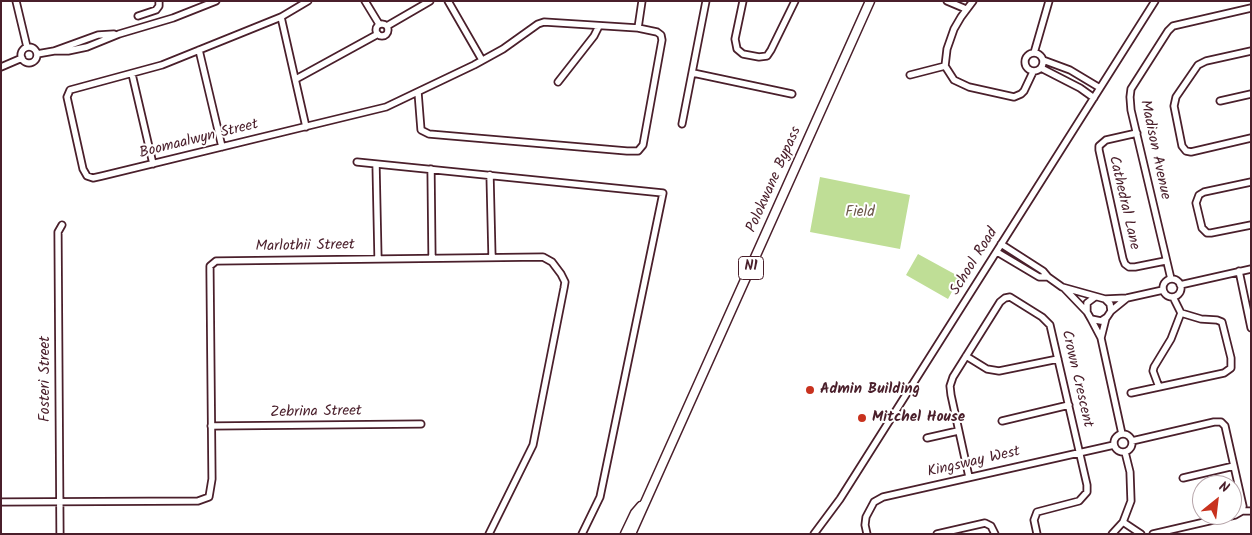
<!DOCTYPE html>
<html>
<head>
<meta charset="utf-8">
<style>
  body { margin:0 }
  #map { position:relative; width:1252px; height:535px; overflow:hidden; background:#fff; font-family:Kalam,sans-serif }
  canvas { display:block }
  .frame { position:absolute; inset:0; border:2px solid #4a1f2b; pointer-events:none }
  .north { position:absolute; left:1192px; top:475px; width:50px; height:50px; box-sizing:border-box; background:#fff; border:1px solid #b7a5aa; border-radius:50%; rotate:29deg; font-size:14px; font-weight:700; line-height:20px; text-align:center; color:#4a1f2b }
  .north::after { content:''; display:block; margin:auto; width:18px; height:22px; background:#c8321e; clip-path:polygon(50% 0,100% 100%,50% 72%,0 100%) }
</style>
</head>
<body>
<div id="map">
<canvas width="1252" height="535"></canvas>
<div class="frame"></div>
<div class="north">N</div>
</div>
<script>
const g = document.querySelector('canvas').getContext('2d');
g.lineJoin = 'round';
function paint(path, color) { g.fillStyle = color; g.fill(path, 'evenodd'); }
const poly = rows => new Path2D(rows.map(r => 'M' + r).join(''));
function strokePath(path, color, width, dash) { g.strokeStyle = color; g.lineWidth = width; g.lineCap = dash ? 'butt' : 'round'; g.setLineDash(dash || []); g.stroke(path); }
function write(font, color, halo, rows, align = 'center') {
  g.font = font + ' Kalam,sans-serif'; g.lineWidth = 4; g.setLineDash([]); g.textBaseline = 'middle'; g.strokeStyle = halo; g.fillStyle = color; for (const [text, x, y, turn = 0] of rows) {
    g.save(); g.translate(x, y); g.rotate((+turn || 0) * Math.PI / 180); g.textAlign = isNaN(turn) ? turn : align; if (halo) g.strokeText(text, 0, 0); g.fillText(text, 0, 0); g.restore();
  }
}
const green = poly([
  [820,177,910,195,900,249,810,232],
  [918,254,960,277,948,299,906,275]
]);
const minor = poly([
  [16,1,27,47],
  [308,1,281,17,162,65,70,90,67,97,83,169,87,176,93,178,102,176,386,107,474,65,503,49,538,24,544,22,638,28,657,32,661,35,662,40,643,145,638,151,627,151,429,134,421,130,418,92],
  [365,1,379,24],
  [448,1,482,60],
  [743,1,735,39,737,49,743,54,759,57,767,56,771,50,795,1],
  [947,1,966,9],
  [973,1,961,17,954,29,947,49,945,66,954,80,969,87,1014,97,1021,94,1024,91,1033,72],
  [138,16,156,10,159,6,159,1],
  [281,17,306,127],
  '376 30a6 6 0 1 1 12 0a6 6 0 1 1-12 0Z',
  [387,26,430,1],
  [638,28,642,1],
  '21 55a8 8 0 1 1 16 0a8 8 0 1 1-16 0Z',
  [199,50,222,147],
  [54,51,68,51,87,47,119,34,173,18,216,1],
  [1251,51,1206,61,1198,65,1176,97,1174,106,1182,146,1186,151,1191,152,1251,138],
  '1025 62a9 9 0 1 1 18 0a9 9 0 1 1-18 0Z',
  [1034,53,1049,1],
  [37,54,54,51,98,35,114,34],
  [1043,60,1070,70,1100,88],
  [1,67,22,58],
  [1041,68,1080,88,1094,98],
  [693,73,792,94],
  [132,74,153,164],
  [910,75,945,66],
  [296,79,378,34],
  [558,82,594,36,599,26],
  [1220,101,1251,94],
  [682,124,706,1],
  [1137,133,1106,140,1099,146,1099,150,1123,259,1125,264,1129,267,1135,267,1165,261],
  [357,162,663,193,600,497,582,534],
  [376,164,378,258],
  [431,169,432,258],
  [490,175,492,257],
  [1251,182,1204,192,1199,195,1196,203,1202,228,1207,233,1211,233,1251,225],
  [1001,244,1043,271,1048,277,1062,287,1105,299,1110,304,1111,311,1107,317,1101,321,1091,319,1087,312,1087,303,1095,297],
  [997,252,1039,277,1048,277],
  [1239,271,1251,328],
  '1163 288a9 9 0 1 1 18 0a9 9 0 1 1-18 0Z',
  [1171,279,1131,110,1130,97,1131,89,1168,31,1173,26,1251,8],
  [1180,285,1251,269],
  [1064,288,1087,312],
  [1105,299,1127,298,1163,290],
  [1111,311,1127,298],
  [1091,319,1101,338,1122,434],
  [1101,338,1106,318],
  [966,356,987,369,999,371,1058,359],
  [1159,387,1153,371,1154,367,1171,339,1181,313],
  [1131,393,1224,373,1231,368,1231,358,1222,322,1217,320,1201,319,1181,313,1173,297],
  [1002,421,1069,405],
  [211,426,421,424],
  '1114 443a9 9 0 1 1 18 0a9 9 0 1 1-18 0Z',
  [927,438,958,431],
  [1132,441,1214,422,1221,422,1225,426,1243,506,1242,511],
  [969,477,951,395,950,386,953,377,1000,302,1005,298,1010,297,1042,317,1050,325,1087,485,1087,492,1079,501,1037,512,1034,520,1037,534],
  [1183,478,1234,466],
  [1,502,198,501,209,497,212,479,210,272,210,266,216,261,543,257,552,262,561,274,565,282,564,288,533,445,489,534],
  [1242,511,1251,511],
  [1123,522,1141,534],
  [60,534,58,232,62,225],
  [814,534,840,499,1155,1],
  [867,534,865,525,866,517,874,502,883,497,1114,445],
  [937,534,985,523,991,526,995,534],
  [1112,534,1123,522,1131,501,1130,472,1125,452],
  [1153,534,1235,515,1242,511]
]);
const highway = poly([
  [625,534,635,513,641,506],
  [631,534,870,1]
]);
const markers = [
  [810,390,5,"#c8321e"],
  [862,418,5,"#c8321e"]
];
const shields = [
  [751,268,25]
];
const shieldNames = [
  ["N1",751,268]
];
const streetNames = [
  ["Boomaalwyn Street",199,140,-14],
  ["Madison Avenue",1154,150,78],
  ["Polokwane Bypass",775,180,-66],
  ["Cathedral Lane",1123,203,77],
  ["Marlothii Street",305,247,-1],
  ["School Road",975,262,-58],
  ["Fosteri Street",46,379,-90],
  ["Crown Crescent",1076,379,77],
  ["Zebrina Street",316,413,-1],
  ["Kingsway West",974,463,-13]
];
const parkNames = [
  ["Field",860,213]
];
const poiNames = [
  ["Admin Building",820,390],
  ["Mitchel House",872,418]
];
paint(green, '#bfde96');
strokePath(minor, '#4a1f2b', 9);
strokePath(highway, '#4a1f2b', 11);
strokePath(minor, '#fff', 5.5);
strokePath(highway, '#fff', 8);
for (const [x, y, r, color] of markers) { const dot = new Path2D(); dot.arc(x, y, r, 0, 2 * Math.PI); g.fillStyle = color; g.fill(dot); strokePath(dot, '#fff', 2); }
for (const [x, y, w] of shields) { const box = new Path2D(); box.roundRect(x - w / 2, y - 11.5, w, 23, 4); g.fillStyle = '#fff'; g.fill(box); strokePath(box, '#4a1f2b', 1); }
write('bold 14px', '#4a1f2b', null, shieldNames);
write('15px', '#4a1f2b', '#fff', streetNames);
write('15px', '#6d584b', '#fff', parkNames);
write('bold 15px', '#4a1f2b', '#fff', poiNames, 'left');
</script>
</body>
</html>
